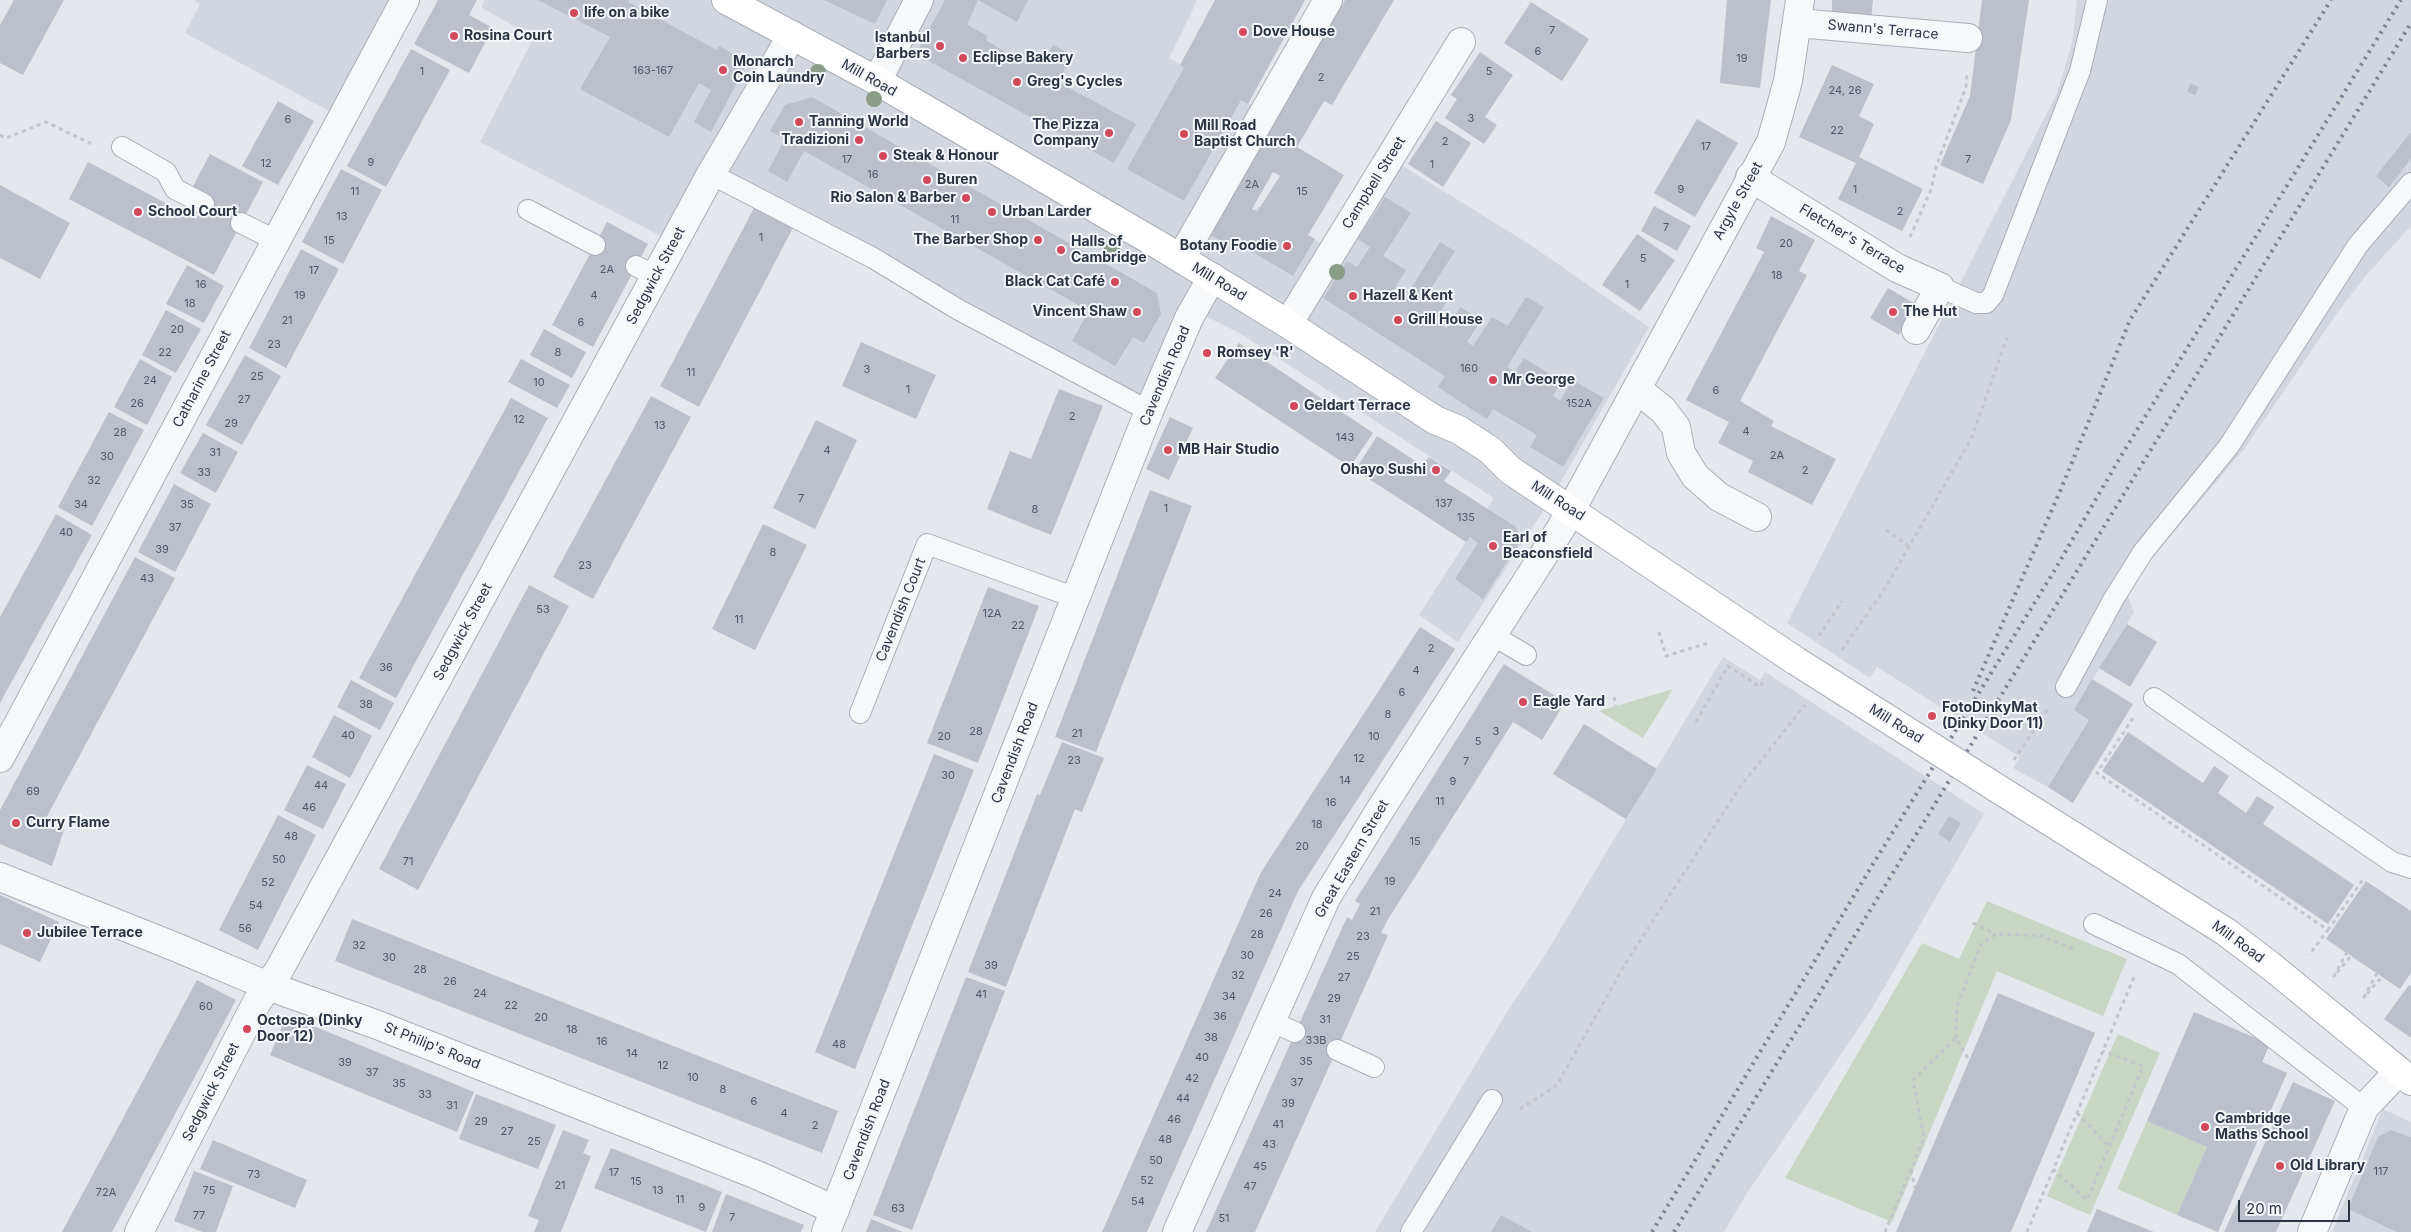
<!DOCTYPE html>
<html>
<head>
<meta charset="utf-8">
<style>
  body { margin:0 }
  #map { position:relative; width:2411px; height:1232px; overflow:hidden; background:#e4e7ec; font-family:Inter,sans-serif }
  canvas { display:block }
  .scale { position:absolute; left:2238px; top:1200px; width:112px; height:22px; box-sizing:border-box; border:2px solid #2b3445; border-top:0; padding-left:6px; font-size:15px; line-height:18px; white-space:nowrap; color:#2b3445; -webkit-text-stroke:4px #f4f6f9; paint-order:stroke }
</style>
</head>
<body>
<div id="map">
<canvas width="2411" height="1232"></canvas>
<div class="scale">20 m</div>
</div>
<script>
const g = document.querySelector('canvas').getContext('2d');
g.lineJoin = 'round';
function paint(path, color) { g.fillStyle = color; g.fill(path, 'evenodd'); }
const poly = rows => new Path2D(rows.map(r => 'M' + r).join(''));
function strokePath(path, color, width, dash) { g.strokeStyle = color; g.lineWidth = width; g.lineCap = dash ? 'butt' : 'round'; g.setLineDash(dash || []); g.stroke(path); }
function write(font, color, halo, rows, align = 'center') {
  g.font = font + ' Inter,sans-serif'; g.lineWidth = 4; g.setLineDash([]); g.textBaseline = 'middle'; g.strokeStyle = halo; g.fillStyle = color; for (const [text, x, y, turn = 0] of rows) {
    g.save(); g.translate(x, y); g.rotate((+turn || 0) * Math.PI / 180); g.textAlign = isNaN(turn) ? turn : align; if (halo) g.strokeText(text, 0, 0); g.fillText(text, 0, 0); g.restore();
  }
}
const built = poly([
  [194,0,405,0,342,118,185,33,200,4],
  [484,0,1195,0,1197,1,1169,58,1264,112,1220,188,1254,211,1258,206,1332,250,1390,158,1529,244,1649,327,1552,497,1458,642,1419,615,1494,498,1241,334,1191,309,1149,411,711,174,674,243,480,142,534,37,482,8],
  [2077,0,2411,0,2411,226,2367,274,2335,316,2245,448,2151,559,2127,593,2134,612,2074,710,2089,720,2048,787,2013,768,2020,757,1877,667,1870,678,1787,623,2057,93,2072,43],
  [1723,657,1760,680,1765,672,1984,814,1871,1010,1747,1193,1724,1232,1375,1232,1510,1007,1545,955],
  [2383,1109,2411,1122,2411,1232,2332,1232]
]);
const green = poly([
  [1673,689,1643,738,1599,711,1616,706],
  [1987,901,2127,959,2103,1016,1997,971,1892,1222,1785,1178,1922,943,1959,959],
  [2118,1034,2160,1053,2090,1215,2047,1196],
  [2147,1121,2207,1147,2177,1215,2117,1189]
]);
const building = poly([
  [14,0,64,0,23,75,0,63,0,25],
  [438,0,477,0,469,15,493,28,469,73,414,44],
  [538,0,629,0,628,2,717,50,719,46,748,62,711,132,694,122,711,90,699,83,669,137,580,89,610,37],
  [824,0,887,0,875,24],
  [945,0,1028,0,1017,22,978,0,967,25,988,36,986,40,1023,63,1029,50,1046,58,1053,45,1072,55,1058,82,1136,124,1114,163,916,54],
  [1215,0,1305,0,1248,104,1241,100,1184,201,1127,169,1184,68,1180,65],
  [1345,0,1394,0,1332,105,1324,101,1297,147,1344,175,1308,235,1315,239,1293,276,1239,244,1236,249,1210,235,1251,159],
  [1273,172,1280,176,1257,212,1252,209],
  [1727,0,1771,0,1760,88,1720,83],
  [1832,0,1873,0,1871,20,1832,18],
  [1982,0,2029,0,2011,120,1983,184,1940,165,1970,96],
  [1531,2,1589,39,1562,81,1504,43],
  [411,49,450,70,386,187,347,166],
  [1480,52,1513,75,1485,117,1497,125,1484,144,1445,118,1457,99,1451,95],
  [1832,65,1874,84,1859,116,1874,124,1859,157,1923,189,1902,231,1838,199,1856,163,1799,137],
  [2190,83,2199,87,2195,95,2187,92],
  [812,97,1157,293,1161,314,1144,343,1133,337,1115,366,1072,341,1089,311,804,151,787,182,768,171,785,139,770,131,785,105],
  [278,101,314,121,278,185,242,166],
  [1697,119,1738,143,1695,217,1654,193],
  [1436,121,1471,143,1443,187,1408,164],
  [2411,132,2411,159,2389,187,2376,176],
  [210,154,263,182,214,275,69,199,88,162,196,219,207,199,191,190],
  [341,169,382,190,343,264,302,242],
  [0,185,70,223,40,279,0,258],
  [1385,197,1411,213,1383,256,1406,270,1393,291,1405,298,1440,242,1455,251,1430,290,1447,301,1435,321,1447,328,1460,307,1481,320,1467,342,1473,346,1492,317,1508,326,1526,297,1544,307,1507,367,1515,372,1524,358,1561,381,1553,396,1560,401,1572,380,1604,398,1563,467,1530,447,1537,435,1493,409,1487,419,1462,403,1438,387,1445,376,1323,298,1347,261,1357,267,1370,247,1358,239],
  [1654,206,1691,226,1677,251,1641,231],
  [754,208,793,228,699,407,660,386],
  [1771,216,1815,240,1799,271,1807,275,1740,401,1774,421,1771,426,1836,459,1812,505,1748,472,1753,461,1718,443,1729,422,1686,400,1764,252,1756,248],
  [607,222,648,244,593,347,552,325],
  [1637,234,1675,260,1640,311,1602,285],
  [301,249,339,269,286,368,249,348],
  [187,265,224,286,204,323,166,304],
  [1888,288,1917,305,1899,335,1870,318],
  [166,310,201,329,176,373,142,355],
  [544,329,586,352,572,378,530,355],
  [861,342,936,375,916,419,842,386],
  [1239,343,1373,433,1350,467,1215,378],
  [245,355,281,376,242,445,206,425],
  [140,359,172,377,147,425,114,407],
  [521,359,570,385,557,408,508,382],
  [1059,389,1103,406,1051,535,987,509,1010,451,1031,459],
  [651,396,691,417,593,599,553,577],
  [511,398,548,418,396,698,359,678],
  [109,412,144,430,92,526,58,507],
  [1170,417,1193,428,1169,480,1146,469],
  [816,420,857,440,815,529,773,508],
  [203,433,238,452,216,493,180,473],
  [1377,436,1423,466,1429,457,1451,471,1444,481,1516,527,1521,540,1483,599,1455,579,1478,543,1470,537,1466,542,1355,470],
  [174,484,211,504,175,572,138,552],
  [1150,490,1192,506,1096,752,1055,737],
  [56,514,92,535,0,703,0,617],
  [763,524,807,545,755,650,712,629],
  [135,557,175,578,45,820,64,830,52,866,0,844,0,810],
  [529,585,569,606,418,890,379,869],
  [988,587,1039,606,978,763,927,743],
  [2127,624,2157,642,2130,687,2099,668],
  [1420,627,1455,649,1298,891,1147,1232,1102,1232,1261,872],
  [1504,664,1565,702,1542,740,1513,722,1387,921,1381,933,1388,935,1255,1232,1206,1232,1347,917,1352,920,1360,904,1355,901],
  [2092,679,2133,704,2073,803,2048,787,2089,720,2074,710],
  [351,680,394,703,380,730,337,707],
  [334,715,372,736,350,778,312,757],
  [1584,724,1657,769,1626,819,1553,774],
  [2128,732,2203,783,2214,766,2229,776,2218,793,2246,813,2257,796,2274,807,2263,824,2354,885,2328,924,2102,771],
  [1062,742,1104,758,1082,812,1075,809,1006,987,968,972,1037,794,1040,795],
  [934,754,974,770,855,1069,815,1052],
  [307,765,346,784,323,829,284,810],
  [278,815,316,835,258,950,219,930],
  [1949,816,1961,823,1950,842,1938,834],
  [2366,881,2411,911,2411,973,2400,989,2326,939],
  [0,895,59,922,40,962,0,944],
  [352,919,838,1111,822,1153,335,961],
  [966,977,1005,991,912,1230,873,1215],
  [197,980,236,1000,112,1232,62,1232],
  [2409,985,2411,986,2411,1038,2384,1019],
  [1998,993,2095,1033,2011,1232,1896,1232],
  [2194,1012,2270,1044,2262,1062,2287,1073,2218,1232,2177,1215,2207,1147,2147,1121],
  [287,1015,474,1092,457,1132,270,1055],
  [2293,1082,2335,1101,2276,1232,2224,1232],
  [476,1094,556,1125,538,1169,459,1139],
  [563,1130,589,1140,583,1153,591,1156,561,1232,534,1232,539,1220,528,1216],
  [2391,1130,2411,1137,2411,1232,2397,1232,2348,1209,2378,1137],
  [213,1140,307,1180,295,1208,200,1169],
  [611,1148,722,1192,706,1232,594,1188],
  [194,1171,233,1186,216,1232,203,1232,174,1221],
  [726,1194,804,1225,801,1232,712,1232],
  [2097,1209,2154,1232,2087,1232],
  [1501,1215,1532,1232,1491,1232],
  [871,1219,903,1232,866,1232]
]);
const path = poly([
  [0,135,6,138,46,122,94,145],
  [1910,237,1931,190,1936,167,1966,87,1967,72],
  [1886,530,1910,547],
  [1659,632,1666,656,1708,643],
  [1819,636,1842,601],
  [1842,650,1884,590,1971,439,2007,338],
  [1614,697,1616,706],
  [2133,718,2097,773,2328,930,2309,955],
  [1696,722,1728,666,1760,687,1765,679],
  [2014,760,2048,709],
  [1973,923,1995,934],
  [2328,930,2364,878],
  [2347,952,2334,976,2351,956],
  [2377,973,2364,997,2382,977],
  [1956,1038,1957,1006,1981,944,1996,934,2042,936,2076,950],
  [1520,1109,1557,1085,1625,964,1740,787,1805,705],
  [2077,1113,2110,1147],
  [2053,1169,2087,1200,2143,1066,2103,1051],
  [1911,1170,1915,1188],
  [1885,1232,1924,1138,1913,1080,1956,1038,1969,1060],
  [2027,1232,2134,977]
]);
const lane = poly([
  [122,147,166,172,175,189,204,204],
  [711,174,873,258,959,310,1149,411],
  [528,210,595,245],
  [241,223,275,240],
  [636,266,656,276],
  [1940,287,1976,303,1986,303,1993,295,2080,71,2097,0],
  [1492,635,1526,655],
  [2066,687,2113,600,2143,552,2229,446,2358,245,2411,183],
  [2154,698,2392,862,2411,868],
  [860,713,927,544,1076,598],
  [2094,924,2178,964,2364,1108],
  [1272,1022,1295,1032],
  [1337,1050,1374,1067],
  [1411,1232,1492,1100]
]);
const street = poly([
  [1798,23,1968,38],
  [877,81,919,0],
  [1750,177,1897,268,1940,287,1916,330],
  [1181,258,1328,0],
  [1288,324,1461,42],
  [1637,389,1663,410,1676,427,1681,453,1695,476,1719,497,1757,517],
  [0,758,405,0],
  [0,877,178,948,268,986,375,1024,757,1175,835,1210],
  [139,1232,257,1002,279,970,711,174,792,35],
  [826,1232,1149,411,1189,318,1212,277],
  [1177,1232,1326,898,1380,810,1561,528,1771,142,1788,81,1800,0],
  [2312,1232,2364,1108,2398,1072]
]);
const secondary = poly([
  [726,0,877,81,1157,244,1288,324,1435,420,1459,430,1490,450,1510,470,1796,661],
  [2000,790,2226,932,2272,967,2411,1081]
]);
const rail = poly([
  [1973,691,2064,482,2130,320,2331,0],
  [1652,1232,1870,869,2053,573,2121,456,2401,0],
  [1674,1232,2411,23]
]);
const secondaryBridge = poly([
  [1796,661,2000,790]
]);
const trees = [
  [818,72],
  [874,99],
  [1112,249],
  [1337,272]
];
const markers = [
  [574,13,5,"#d1495b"],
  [1243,32,5,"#d1495b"],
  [454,36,5,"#d1495b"],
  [940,46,5,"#d1495b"],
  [963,58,5,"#d1495b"],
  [723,70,5,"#d1495b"],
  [1017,82,5,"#d1495b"],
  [799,122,5,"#d1495b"],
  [1109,133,5,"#d1495b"],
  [1184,134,5,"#d1495b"],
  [859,140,5,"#d1495b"],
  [883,156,5,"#d1495b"],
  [927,180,5,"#d1495b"],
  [966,198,5,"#d1495b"],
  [138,212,5,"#d1495b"],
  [992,212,5,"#d1495b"],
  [1038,240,5,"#d1495b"],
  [1287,246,5,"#d1495b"],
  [1061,250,5,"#d1495b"],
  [1115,282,5,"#d1495b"],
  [1353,296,5,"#d1495b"],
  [1137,312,5,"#d1495b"],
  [1893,312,5,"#d1495b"],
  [1398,320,5,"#d1495b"],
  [1207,353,5,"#d1495b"],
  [1493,380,5,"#d1495b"],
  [1294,406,5,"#d1495b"],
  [1168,450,5,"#d1495b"],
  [1436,470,5,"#d1495b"],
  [1493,546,5,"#d1495b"],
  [1523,702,5,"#d1495b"],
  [1932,716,5,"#d1495b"],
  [16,823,5,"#d1495b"],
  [27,933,5,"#d1495b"],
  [247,1029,5,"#d1495b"],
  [2205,1127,5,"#d1495b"],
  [2280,1166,5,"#d1495b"]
];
const numberNames = [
  ["7",1552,31],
  ["6",1538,52],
  ["19",1742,59],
  ["163-167",653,71],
  ["1",422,72],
  ["5",1489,72],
  ["2",1321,78],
  ["24, 26",1845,91],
  ["3",1471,119],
  ["6",288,120],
  ["22",1837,131],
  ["2",1445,142],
  ["17",1706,147],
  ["17",847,160],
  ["7",1968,160],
  ["9",371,163],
  ["12",266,164],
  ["1",1432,165],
  ["16",873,175],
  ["2A",1252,185],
  ["9",1681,190],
  ["1",1855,190],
  ["11",355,192],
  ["15",1302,192],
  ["2",1900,212],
  ["13",342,217],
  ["11",955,220],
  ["7",1666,228],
  ["1",761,238],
  ["15",329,241],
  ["20",1786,244],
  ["5",1643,259],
  ["2A",607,270],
  ["17",314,271],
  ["18",1777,276],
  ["16",201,285],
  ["1",1627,285],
  ["19",300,296],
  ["4",594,296],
  ["18",190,304],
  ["21",287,321],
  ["6",581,323],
  ["20",177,330],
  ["23",274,345],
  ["22",165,353],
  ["8",558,353],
  ["160",1469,369],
  ["3",867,370],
  ["11",691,373],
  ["25",257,377],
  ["24",150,381],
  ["10",539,383],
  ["1",908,390],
  ["6",1716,391],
  ["27",244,400],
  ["26",137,404],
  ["152A",1579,404],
  ["2",1072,417],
  ["12",519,420],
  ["29",231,424],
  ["13",660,426],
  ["4",1746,432],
  ["28",120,433],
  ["143",1345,438],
  ["4",827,451],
  ["31",215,453],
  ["2A",1777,456],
  ["30",107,457],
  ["2",1805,471],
  ["33",204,473],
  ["32",94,481],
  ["7",801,499],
  ["137",1444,504],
  ["34",81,505],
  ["35",187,505],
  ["1",1166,509],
  ["8",1035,510],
  ["135",1466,518],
  ["37",175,528],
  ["40",66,533],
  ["39",162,550],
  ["8",773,553],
  ["23",585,566],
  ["43",147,579],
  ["53",543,610],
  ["12A",992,614],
  ["11",739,620],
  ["22",1018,626],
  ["2",1431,649],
  ["36",386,668],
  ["4",1416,671],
  ["6",1402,693],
  ["38",366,705],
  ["8",1388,715],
  ["28",976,732],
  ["3",1496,732],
  ["21",1077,734],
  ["40",348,736],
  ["20",944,737],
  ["10",1374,737],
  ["5",1478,742],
  ["12",1359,759],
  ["23",1074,761],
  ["7",1466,762],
  ["30",948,776],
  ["14",1345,781],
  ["9",1453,782],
  ["44",321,786],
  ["69",33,792],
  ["11",1440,802],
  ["16",1331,803],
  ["46",309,808],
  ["18",1317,825],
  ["48",291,837],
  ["15",1415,842],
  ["20",1302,847],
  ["50",279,860],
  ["71",408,862],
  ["19",1390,882],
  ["52",268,883],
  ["24",1275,894],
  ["54",256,906],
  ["21",1375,912],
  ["26",1266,914],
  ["56",245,929],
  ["28",1257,935],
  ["23",1363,937],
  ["32",359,946],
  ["30",1247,956],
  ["25",1353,957],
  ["30",389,958],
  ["39",991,966],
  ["28",420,970],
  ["32",1238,976],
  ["27",1344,978],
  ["26",450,982],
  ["24",480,994],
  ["41",981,995],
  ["34",1229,997],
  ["29",1334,999],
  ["22",511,1006],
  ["60",206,1007],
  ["36",1220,1017],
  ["20",541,1018],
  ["31",1325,1020],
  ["18",572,1030],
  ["38",1211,1038],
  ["33B",1316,1041],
  ["16",602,1042],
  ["48",839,1045],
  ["14",632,1054],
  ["40",1202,1058],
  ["35",1306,1062],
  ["39",345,1063],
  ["12",663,1066],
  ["37",372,1073],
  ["10",693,1078],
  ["42",1192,1079],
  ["37",1297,1083],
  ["35",399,1084],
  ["8",723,1090],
  ["33",425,1095],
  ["44",1183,1099],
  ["6",754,1102],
  ["39",1288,1104],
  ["31",452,1106],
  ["4",784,1114],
  ["46",1174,1120],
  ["29",481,1122],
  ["41",1278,1125],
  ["2",815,1126],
  ["27",507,1132],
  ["48",1165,1140],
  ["25",534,1142],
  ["43",1269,1145],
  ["50",1156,1161],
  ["45",1260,1167],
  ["117",2381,1172],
  ["17",614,1173],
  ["73",254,1175],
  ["52",1147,1181],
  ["15",636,1182],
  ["21",560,1186],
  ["47",1250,1187],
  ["75",209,1191],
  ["13",658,1191],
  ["72A",106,1193],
  ["11",680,1200],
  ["54",1138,1202],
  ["9",702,1208],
  ["63",898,1209],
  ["77",199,1216],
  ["7",732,1218],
  ["51",1224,1219]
];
const poiNames = [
  ["life on a bike",584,13],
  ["Dove House",1253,32],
  ["Rosina Court",464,36],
  ["Istanbul",930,38,"right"],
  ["Barbers",930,54,"right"],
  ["Eclipse Bakery",973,58],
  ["Monarch",733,62],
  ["Coin Laundry",733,78],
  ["Greg's Cycles",1027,82],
  ["Tanning World",809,122],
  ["The Pizza",1099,125,"right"],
  ["Company",1099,141,"right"],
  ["Mill Road",1194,126],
  ["Baptist Church",1194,142],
  ["Tradizioni",849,140,"right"],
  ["Steak & Honour",893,156],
  ["Buren",937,180],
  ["Rio Salon & Barber",956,198,"right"],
  ["School Court",148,212],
  ["Urban Larder",1002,212],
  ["The Barber Shop",1028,240,"right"],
  ["Halls of",1071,242],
  ["Cambridge",1071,258],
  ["Botany Foodie",1277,246,"right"],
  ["Black Cat Café",1105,282,"right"],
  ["Hazell & Kent",1363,296],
  ["Vincent Shaw",1127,312,"right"],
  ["The Hut",1903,312],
  ["Grill House",1408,320],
  ["Romsey 'R'",1217,353],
  ["Mr George",1503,380],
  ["Geldart Terrace",1304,406],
  ["MB Hair Studio",1178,450],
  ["Ohayo Sushi",1426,470,"right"],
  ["Earl of",1503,538],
  ["Beaconsfield",1503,554],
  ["Eagle Yard",1533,702],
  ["FotoDinkyMat",1942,708],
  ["(Dinky Door 11)",1942,724],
  ["Curry Flame",26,823],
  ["Jubilee Terrace",37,933],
  ["Octospa (Dinky",257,1021],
  ["Door 12)",257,1037],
  ["Cambridge",2215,1119],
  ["Maths School",2215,1135],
  ["Old Library",2290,1166]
];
const streetNames = [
  ["Swann's Terrace",1883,30,5],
  ["Mill Road",869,78,29],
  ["Campbell Street",1374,183,-58],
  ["Argyle Street",1738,201,-61],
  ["Fletcher's Terrace",1852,239,31],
  ["Sedgwick Street",656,276,-62],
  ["Mill Road",1219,282,31],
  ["Cavendish Road",1165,376,-67],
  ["Catharine Street",202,379,-62],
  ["Mill Road",1558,501,33],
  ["Cavendish Court",901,610,-68],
  ["Sedgwick Street",463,632,-62],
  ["Mill Road",1896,724,32],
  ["Cavendish Road",1015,753,-69],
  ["Great Eastern Street",1352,859,-60],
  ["Mill Road",2238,942,36],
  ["St Philip's Road",432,1046,22],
  ["Sedgwick Street",211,1092,-63],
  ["Cavendish Road",867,1130,-69]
];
paint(built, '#d2d6de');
paint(green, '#c9d6c5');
paint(building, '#bbc0ca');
strokePath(lane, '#a9aeb7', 22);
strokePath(street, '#a9aeb7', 30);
strokePath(secondary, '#a9aeb7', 30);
strokePath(path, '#c2c5cb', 3, [4, 4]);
strokePath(lane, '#f7f8fa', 20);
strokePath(street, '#f7f8fa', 28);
strokePath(secondary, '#fff', 28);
strokePath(rail, '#7d8696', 4, [2.5, 5]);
strokePath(secondaryBridge, '#a9aeb7', 30, []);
strokePath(secondaryBridge, '#fff', 28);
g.fillStyle = '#899d89';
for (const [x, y] of trees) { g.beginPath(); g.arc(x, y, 8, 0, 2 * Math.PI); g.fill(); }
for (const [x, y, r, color] of markers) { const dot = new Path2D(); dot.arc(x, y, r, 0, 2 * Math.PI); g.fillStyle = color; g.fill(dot); strokePath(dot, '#f4f6f9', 2); }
write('11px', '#4f5766', null, numberNames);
write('bold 14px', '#2b3445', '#f4f6f9', poiNames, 'left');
write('14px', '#2b3445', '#f4f6f9', streetNames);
</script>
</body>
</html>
